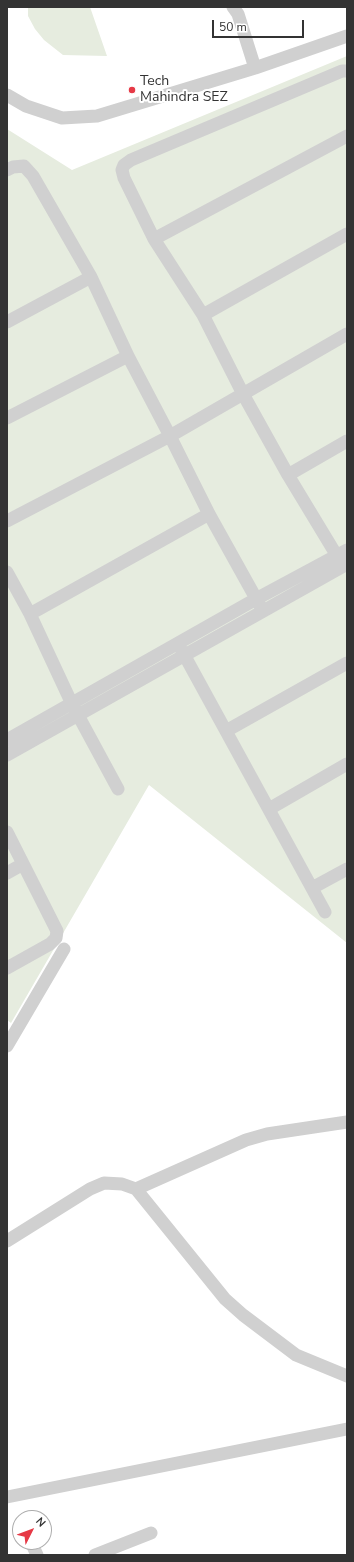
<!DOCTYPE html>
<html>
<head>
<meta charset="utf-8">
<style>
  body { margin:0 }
  #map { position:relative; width:354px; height:1562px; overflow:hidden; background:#fff; font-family:"Nunito Sans",sans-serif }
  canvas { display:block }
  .frame { position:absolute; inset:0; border:8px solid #333; pointer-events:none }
  .north { position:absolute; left:12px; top:1510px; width:40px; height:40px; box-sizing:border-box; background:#fff; border:1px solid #adadad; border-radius:50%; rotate:48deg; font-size:11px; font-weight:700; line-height:16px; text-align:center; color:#333 }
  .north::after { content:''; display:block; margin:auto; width:14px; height:18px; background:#e63946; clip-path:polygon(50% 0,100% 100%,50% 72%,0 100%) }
  .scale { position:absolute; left:212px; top:20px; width:92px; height:18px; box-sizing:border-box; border:2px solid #333; border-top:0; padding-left:5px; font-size:12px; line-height:14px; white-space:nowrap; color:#333; -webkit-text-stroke:3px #fff; paint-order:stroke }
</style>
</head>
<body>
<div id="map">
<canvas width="354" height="1562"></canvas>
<div class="frame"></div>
<div class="north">N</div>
<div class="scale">50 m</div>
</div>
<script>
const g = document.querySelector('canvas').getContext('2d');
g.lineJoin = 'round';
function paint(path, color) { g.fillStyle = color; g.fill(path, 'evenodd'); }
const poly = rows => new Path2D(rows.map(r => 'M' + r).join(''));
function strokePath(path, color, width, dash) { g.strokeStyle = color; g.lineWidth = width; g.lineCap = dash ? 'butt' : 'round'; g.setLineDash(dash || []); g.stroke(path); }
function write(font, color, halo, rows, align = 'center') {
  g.font = font + ' "Nunito Sans",sans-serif'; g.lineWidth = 4; g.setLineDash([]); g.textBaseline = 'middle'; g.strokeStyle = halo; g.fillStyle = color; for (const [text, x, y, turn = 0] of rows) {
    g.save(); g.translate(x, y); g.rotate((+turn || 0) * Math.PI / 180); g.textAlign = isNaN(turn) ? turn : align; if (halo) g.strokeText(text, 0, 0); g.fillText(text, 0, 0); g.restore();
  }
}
const green = poly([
  [28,7,90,7,107,56,63,55,44,40,35,29,28,16],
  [347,56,347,943,149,785,11,1023,7,1020,7,129,72,170]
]);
const minor = poly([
  [233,7,238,14,255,68],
  [7,95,26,106,62,118,97,116,255,68,347,36],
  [7,170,13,167,24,166,33,176,91,277,128,356,170,436,209,514,263,611],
  [154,239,347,136],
  [203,315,347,234],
  [7,322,91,277],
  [7,418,128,356],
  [288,475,347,441],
  [7,521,170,436,347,334],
  [338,569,337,556,288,475,243,394,203,315,154,239,124,178,122,170,124,165,131,160,342,71,347,71],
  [7,572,30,614,72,704,118,789],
  [30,614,209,514],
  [181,649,325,912],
  [226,731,347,663],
  [7,740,256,599,347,550],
  [7,755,347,564],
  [269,809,347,764],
  [7,832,57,931,56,938,50,944,7,968],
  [7,873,23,864],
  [312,888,347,869],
  [7,1046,64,949],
  [136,1189,246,1140,267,1134,347,1122],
  [7,1241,90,1189,104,1183,122,1184,136,1189,225,1299,243,1315,296,1355,347,1376],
  [7,1497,347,1429],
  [31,1542,37,1555],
  [95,1555,151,1533]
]);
const markers = [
  [132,90,4,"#e63946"]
];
const poiNames = [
  ["Tech",140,82],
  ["Mahindra SEZ",140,98]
];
paint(green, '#e6ecdf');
strokePath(minor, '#d0d0d0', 13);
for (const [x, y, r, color] of markers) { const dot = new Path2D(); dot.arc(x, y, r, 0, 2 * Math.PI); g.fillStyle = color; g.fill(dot); strokePath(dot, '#fff', 1.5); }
write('14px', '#333', '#fff', poiNames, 'left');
</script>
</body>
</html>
